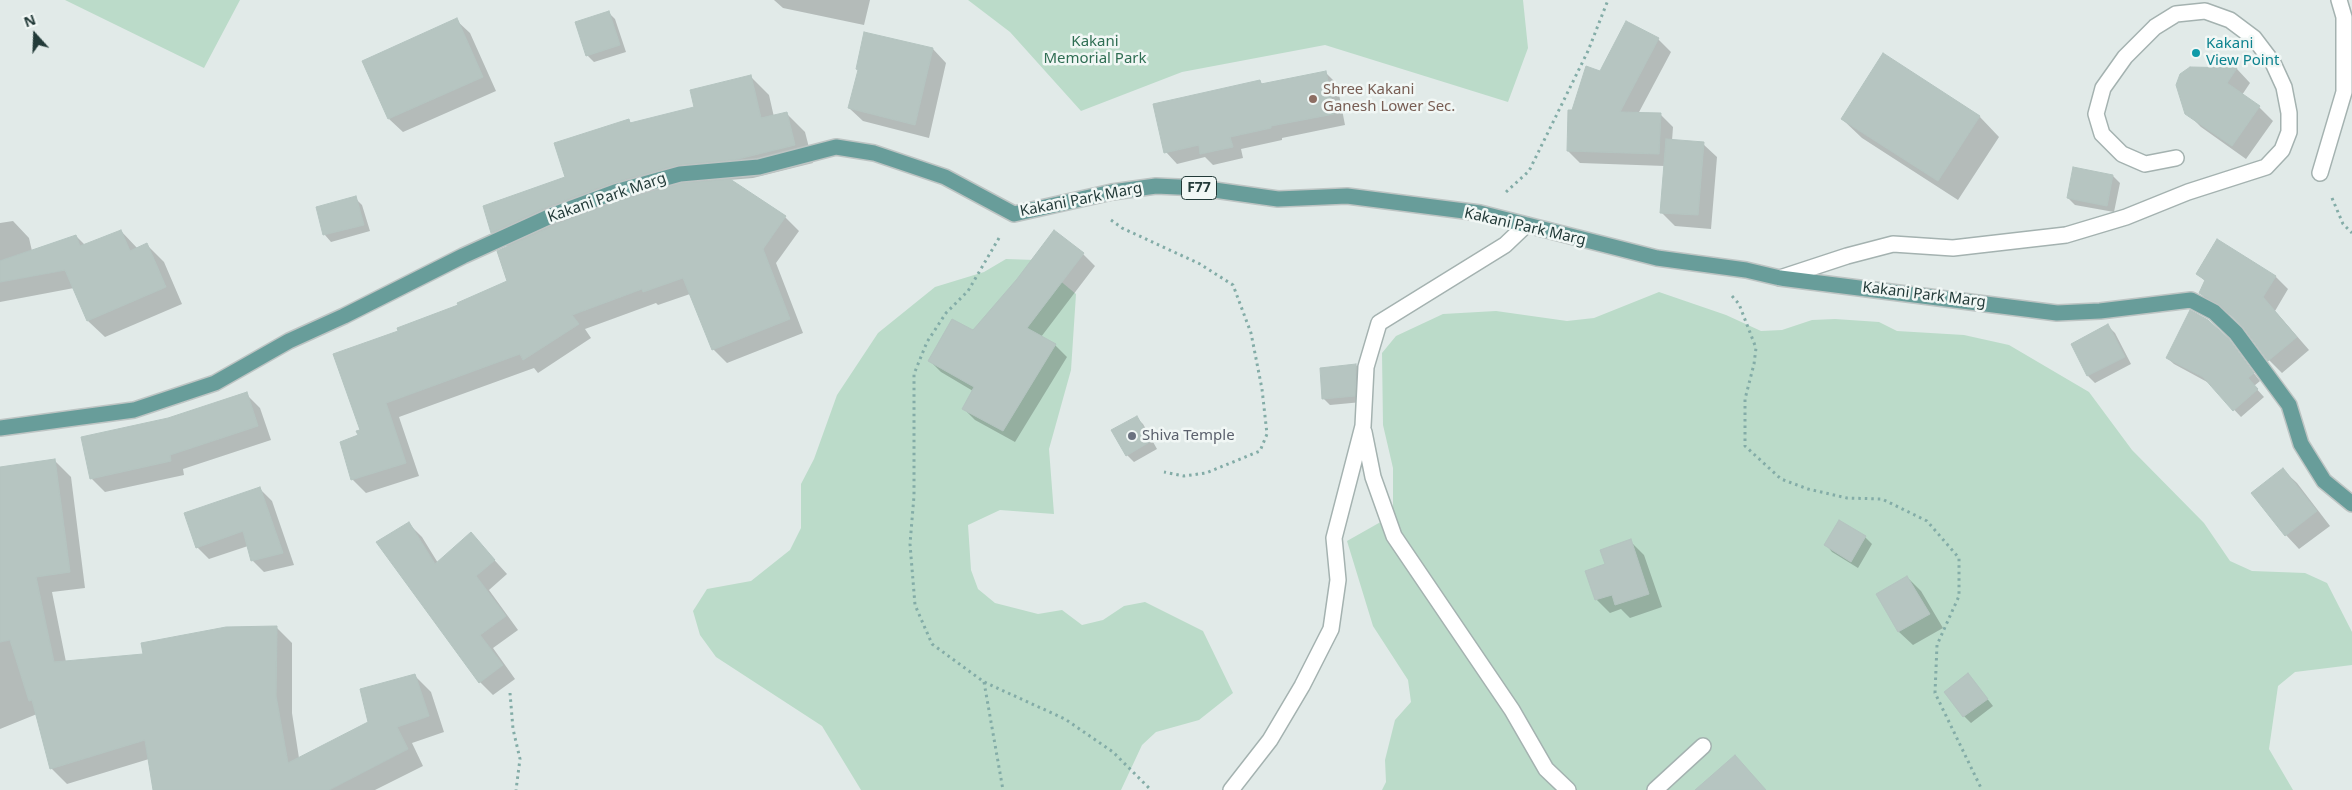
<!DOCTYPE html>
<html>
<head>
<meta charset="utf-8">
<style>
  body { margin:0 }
  #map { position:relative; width:2352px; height:790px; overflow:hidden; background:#e1eae8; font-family:"Noto Sans",sans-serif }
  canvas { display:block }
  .north { position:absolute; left:10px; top:10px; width:50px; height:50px; -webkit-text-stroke:4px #f1f7f5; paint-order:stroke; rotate:340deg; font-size:14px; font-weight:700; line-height:20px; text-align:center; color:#223a38 }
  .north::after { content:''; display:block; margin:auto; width:18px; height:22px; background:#223a38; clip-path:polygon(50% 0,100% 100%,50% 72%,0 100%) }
</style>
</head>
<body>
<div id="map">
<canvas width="2352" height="790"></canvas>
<div class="north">N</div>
</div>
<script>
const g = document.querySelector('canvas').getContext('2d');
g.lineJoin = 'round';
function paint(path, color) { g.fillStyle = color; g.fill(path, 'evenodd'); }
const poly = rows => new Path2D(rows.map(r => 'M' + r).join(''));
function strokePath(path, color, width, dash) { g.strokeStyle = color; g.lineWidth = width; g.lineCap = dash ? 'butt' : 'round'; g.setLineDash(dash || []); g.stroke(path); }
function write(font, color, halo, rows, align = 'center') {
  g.font = font + ' "Noto Sans",sans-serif'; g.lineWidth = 5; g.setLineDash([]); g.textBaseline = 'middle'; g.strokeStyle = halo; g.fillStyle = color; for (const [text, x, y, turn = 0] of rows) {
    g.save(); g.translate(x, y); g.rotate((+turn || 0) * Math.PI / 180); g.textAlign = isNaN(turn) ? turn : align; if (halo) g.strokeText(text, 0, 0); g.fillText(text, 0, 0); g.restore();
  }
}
const green = poly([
  [65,0,240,0,204,68],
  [968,0,1523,0,1528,48,1508,102,1325,45,1182,72,1081,111,1010,32],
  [1006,259,1035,260,1076,294,1071,370,1049,449,1054,514,1000,510,968,525,971,570,978,589,995,603,1038,614,1062,610,1082,625,1103,620,1124,606,1145,602,1203,631,1233,693,1199,720,1156,732,1142,745,1121,790,861,790,822,726,716,657,700,635,693,611,707,589,751,581,790,550,801,528,801,484,814,459,837,395,878,333,935,287,984,272],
  [1659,292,1726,315,1761,331,1782,330,1812,320,1835,319,1879,322,1897,331,1964,335,2009,345,2089,392,2132,450,2204,523,2230,561,2252,571,2305,573,2327,583,2352,632,2352,665,2295,672,2278,686,2269,749,2293,790,1382,790,1386,782,1385,760,1395,720,1411,702,1408,680,1373,626,1347,541,1393,515,1393,468,1383,425,1382,353,1396,336,1443,314,1496,311,1567,321,1594,318]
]);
const shadow = poly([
  [774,0,870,0,864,25,783,8],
  [608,12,615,19,626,52,594,62,587,55],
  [456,20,470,33,496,91,403,132,389,119],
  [1658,39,1671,52,1638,114,1660,114,1673,127,1672,141,1703,144,1717,157,1711,229,1675,226,1661,212,1665,166,1580,163,1568,151,1573,112,1601,72],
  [933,49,946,63,929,138,863,121,849,108],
  [1884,55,1980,117,1999,137,1958,200,1862,138,1842,119],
  [2190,68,2237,69,2250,83,2242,95,2259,107,2273,121,2246,159,2201,127,2187,113],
  [1325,72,1337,84,1345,125,1282,138,1282,140,1241,149,1243,158,1213,165,1205,157,1177,164,1166,152,1260,81,1263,85],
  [751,77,769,95,774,117,787,114,805,132,813,163,753,178,729,180,785,217,799,231,776,263,803,333,727,363,713,349,690,294,658,305,656,303,585,329,591,338,538,373,534,368,399,417,419,476,366,493,352,479,359,436,400,331,460,306,508,281,508,247,492,232,566,178,628,120,632,124,696,108],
  [2074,169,2113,176,2120,183,2114,212,2075,205,2068,198],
  [355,198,362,205,370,231,331,242,325,235,318,208],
  [13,221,29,238,32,251,76,236,85,245,121,231,138,249,147,245,164,262,182,304,105,337,88,321,74,288,0,302,0,223],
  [2218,241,2276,277,2288,289,2275,311,2309,350,2282,373,2269,360,2245,328,2234,317,2213,306,2200,293,2206,282,2197,273],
  [1083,254,1095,266,1041,337,1055,345,1067,357,1015,442,975,420,963,408,973,391,941,372,929,360],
  [2108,326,2115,333,2131,364,2095,383,2088,376,2072,345],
  [2228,340,2260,381,2254,386,2264,397,2241,417,2209,383,2174,364,2167,358],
  [1356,365,1363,372,1362,402,1330,405,1323,398,1321,369],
  [246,394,260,408,271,440,183,469,184,475,105,492,91,478,169,420],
  [1136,417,1143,424,1157,449,1134,462,1127,455],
  [55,461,71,477,85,588,52,592,66,662,144,655,276,627,292,643,292,713,299,758,370,722,415,676,431,692,444,732,412,743,423,766,375,790,154,790,149,759,67,784,51,768,37,714,0,729,0,468],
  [2283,470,2297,483,2330,526,2299,549,2286,535],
  [260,489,272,501,294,565,264,572,252,560,248,546,209,559,197,547],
  [1839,522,1865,537,1872,544,1858,568,1832,552,1826,545],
  [409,524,422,537,438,563,471,534,507,574,489,590,518,630,493,648,515,679,493,695,480,682],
  [1630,541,1644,555,1662,607,1630,618,1621,609,1610,613,1596,599,1606,565],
  [1907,577,1921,591,1943,628,1913,645,1899,632,1878,594],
  [1974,682,1993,706,1971,723,1964,716]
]);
const building = poly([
  [609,11,620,45,586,56,575,22,609,11],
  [457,18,483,77,388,119,362,61,457,18],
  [1626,21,1659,38,1620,112,1661,113,1659,154,1567,151,1568,110,1572,110,1586,66,1600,71,1626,21],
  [864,32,933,48,915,125,848,108,858,70,856,69,864,32],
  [1883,53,1980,116,1938,181,1841,119,1883,53],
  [2190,67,2237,68,2227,83,2260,106,2232,146,2185,114,2176,85,2180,74,2190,67],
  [1326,71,1334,114,1271,126,1271,128,1230,137,1233,147,1200,154,1199,145,1164,153,1153,104,1260,80,1261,84,1326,71],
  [751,75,761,118,787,112,795,145,734,160,678,165,612,183,549,206,491,233,483,206,565,177,554,143,629,119,630,123,694,107,690,90,751,75],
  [1666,139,1704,142,1698,215,1660,213,1666,139],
  [2073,167,2113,175,2107,206,2067,198,2073,167],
  [730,179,786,216,763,249,790,319,712,350,683,278,643,292,642,289,572,315,579,324,523,360,520,354,386,403,406,463,351,480,340,442,358,435,356,431,360,430,333,354,398,331,397,328,458,305,457,303,507,281,497,251,557,224,618,201,682,183,730,179],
  [356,196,364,225,323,235,316,207,356,196],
  [121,230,130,251,147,243,166,287,87,321,65,270,0,282,0,261,76,235,80,246,121,230],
  [1054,230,1084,253,1027,328,1056,344,1003,431,962,409,974,387,928,361,952,319,973,330,1017,279,1054,230],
  [2217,239,2276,276,2263,297,2297,337,2268,361,2242,326,2220,305,2199,293,2205,280,2196,274,2217,239],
  [2190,310,2208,320,2229,339,2254,373,2248,378,2258,389,2233,411,2203,377,2166,358,2190,310],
  [2108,324,2125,357,2087,376,2071,344,2108,324],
  [1356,364,1355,396,1322,399,1320,368,1356,364],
  [247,392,258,426,170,455,171,461,90,479,81,437,168,418,247,392],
  [1137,416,1151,441,1126,456,1111,430,1137,416],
  [55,459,70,572,36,577,54,662,143,654,141,643,226,627,277,626,276,696,288,763,368,722,360,689,415,674,429,716,397,727,408,749,329,790,153,790,145,740,50,769,32,700,29,701,10,640,0,642,0,467,55,459],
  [2283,468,2317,511,2285,536,2251,493,2283,468],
  [260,487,283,553,251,561,243,531,196,548,184,513,260,487],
  [1839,520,1866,536,1851,562,1824,545,1839,520],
  [409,522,435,564,471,532,495,560,476,576,506,616,480,635,503,665,479,683,376,542,409,522],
  [1631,539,1649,594,1615,605,1612,595,1595,600,1585,571,1605,564,1600,550,1631,539],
  [1907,576,1930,614,1898,632,1876,594,1907,576],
  [1968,673,1988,699,1963,717,1944,692,1968,673],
  [1735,755,1766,790,1695,790,1735,755]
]);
const path = poly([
  [1506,192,1529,171,1588,51,1608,0],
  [2332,198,2343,224,2352,233],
  [1111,220,1122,228,1200,264,1233,285,1251,333,1262,389,1267,434,1260,451,1206,473,1184,476,1164,472],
  [999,238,968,291,946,313,927,342,914,374,914,496,910,544,915,605,932,644,984,682,1065,719,1113,752,1151,790],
  [1732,296,1739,304,1756,348,1754,364,1745,399,1745,446,1781,479,1808,489,1847,498,1882,499,1927,521,1959,558,1959,596,1937,645,1935,693,1982,790],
  [984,682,1003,790],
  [510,693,513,729,520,759,516,790]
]);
const street = poly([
  [2320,173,2344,92,2344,17,2339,0],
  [1780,278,1847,256,1893,244,1953,248,2066,235,2126,217,2188,192,2266,167,2282,150,2289,132,2289,113,2284,87,2273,63,2254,38,2230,20,2205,11,2176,14,2155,27,2125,57,2103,88,2096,114,2102,134,2122,154,2145,164,2176,158],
  [1364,432,1373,477,1394,536,1512,710,1546,769,1568,790],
  [1231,790,1270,740,1302,686,1331,629,1338,580,1334,538,1363,426,1366,367,1379,323,1505,245,1526,225],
  [1655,790,1703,746]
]);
const primary = poly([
  [0,428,134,410,215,383,289,341,344,316,463,256,553,215,615,192,680,174,759,167,836,147,874,153,945,177,1014,214,1112,192,1156,186,1200,188,1278,199,1347,196,1480,213,1657,258,1746,270,1780,278,2057,313,2100,311,2191,300,2214,312,2236,333,2289,405,2301,444,2324,481,2352,504]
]);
const markers = [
  [2196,53,5,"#0f9aa8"],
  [1313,99,5,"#8d6e63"],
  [1132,436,5,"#6b7280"]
];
const shields = [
  [1199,188,35]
];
const shieldNames = [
  ["F77",1199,188]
];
const parkNames = [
  ["Kakani",1095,42],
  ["Memorial Park",1095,59]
];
const cultureNames = [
  ["Kakani",2206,44],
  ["View Point",2206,61]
];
const educationNames = [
  ["Shree Kakani",1323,90],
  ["Ganesh Lower Sec.",1323,107]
];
const streetNames = [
  ["Kakani Park Marg",607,198,-19],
  ["Kakani Park Marg",1081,200,-11],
  ["Kakani Park Marg",1525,227,13],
  ["Kakani Park Marg",1924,295,7]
];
const worshipNames = [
  ["Shiva Temple",1142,436]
];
paint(green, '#bbdbc9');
paint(shadow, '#0003');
paint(building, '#b6c5c1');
strokePath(building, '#b4c4c0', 1);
strokePath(street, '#a4b2b0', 18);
strokePath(primary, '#bdc4c3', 18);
strokePath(path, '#83aca7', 3, [2.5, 4]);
strokePath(street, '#fff', 15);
strokePath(primary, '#689d9a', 15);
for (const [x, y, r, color] of markers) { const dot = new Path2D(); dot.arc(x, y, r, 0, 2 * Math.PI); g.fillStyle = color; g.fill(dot); strokePath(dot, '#f1f7f5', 2); }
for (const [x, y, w] of shields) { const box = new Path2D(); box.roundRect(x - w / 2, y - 11.5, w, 23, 4); g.fillStyle = '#f1f7f5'; g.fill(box); strokePath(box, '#223a38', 1); }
write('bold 14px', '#223a38', null, shieldNames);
write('15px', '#2f6e53', '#f1f7f5', parkNames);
write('15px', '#0d838f', '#f1f7f5', cultureNames, 'left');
write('15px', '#785e54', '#f1f7f5', educationNames, 'left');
write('15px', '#223a38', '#f1f7f5', streetNames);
write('15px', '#5b616d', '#f1f7f5', worshipNames, 'left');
</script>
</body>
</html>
